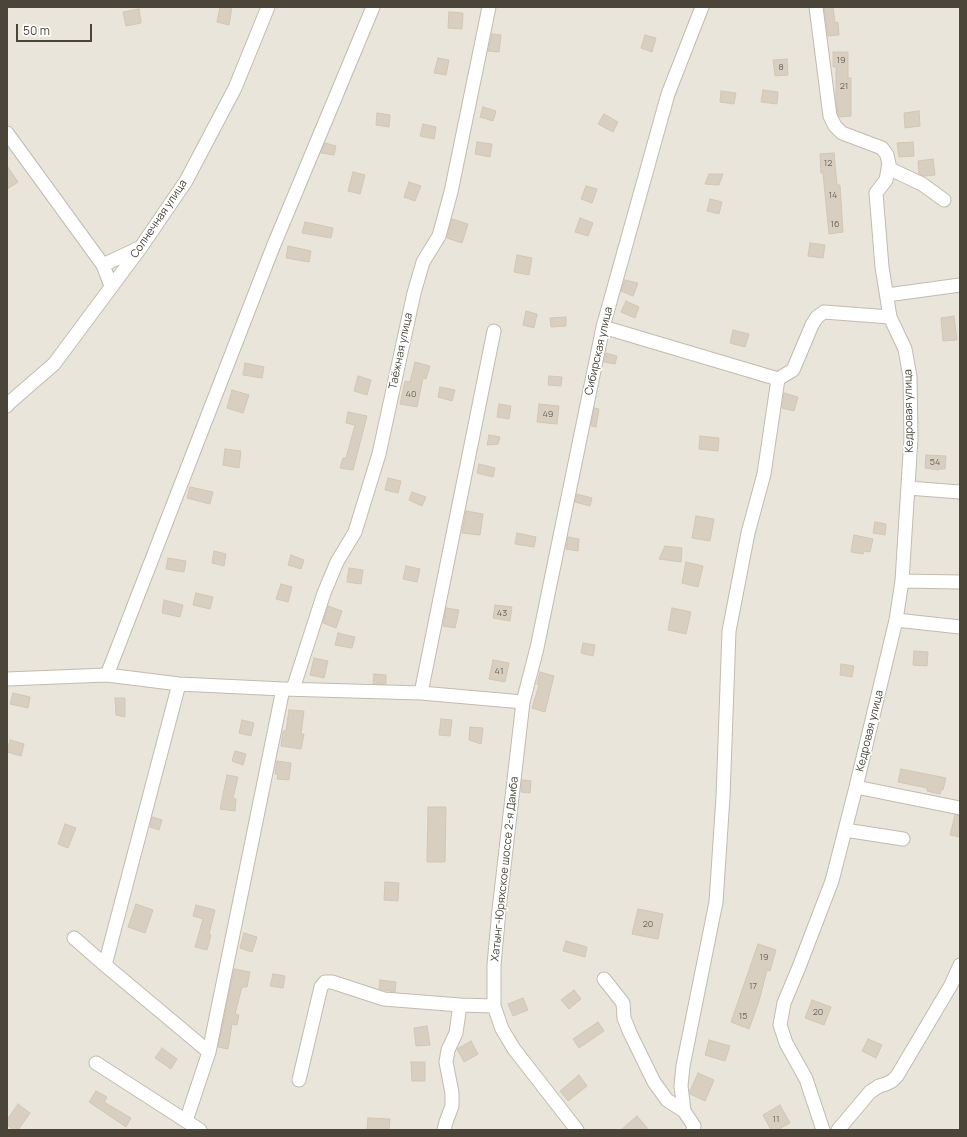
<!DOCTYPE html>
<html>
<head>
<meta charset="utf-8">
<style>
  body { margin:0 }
  #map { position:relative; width:967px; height:1137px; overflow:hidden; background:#f6f3ec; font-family:Manrope,sans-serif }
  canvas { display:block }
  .frame { position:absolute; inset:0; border:8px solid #4b4439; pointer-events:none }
  .scale { position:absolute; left:16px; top:24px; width:76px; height:18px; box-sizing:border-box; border:2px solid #4b4439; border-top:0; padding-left:5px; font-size:12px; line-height:14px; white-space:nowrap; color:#4b4439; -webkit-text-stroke:3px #fff; paint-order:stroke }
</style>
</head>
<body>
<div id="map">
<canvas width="967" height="1137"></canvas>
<div class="frame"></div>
<div class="scale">50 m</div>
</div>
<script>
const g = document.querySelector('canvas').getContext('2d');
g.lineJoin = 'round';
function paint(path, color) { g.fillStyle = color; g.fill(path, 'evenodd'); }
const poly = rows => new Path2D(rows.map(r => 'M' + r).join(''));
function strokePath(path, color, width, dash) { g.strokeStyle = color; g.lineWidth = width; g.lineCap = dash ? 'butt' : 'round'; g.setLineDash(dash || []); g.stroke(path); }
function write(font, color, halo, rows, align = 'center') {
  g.font = font + ' Manrope,sans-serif'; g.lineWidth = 3.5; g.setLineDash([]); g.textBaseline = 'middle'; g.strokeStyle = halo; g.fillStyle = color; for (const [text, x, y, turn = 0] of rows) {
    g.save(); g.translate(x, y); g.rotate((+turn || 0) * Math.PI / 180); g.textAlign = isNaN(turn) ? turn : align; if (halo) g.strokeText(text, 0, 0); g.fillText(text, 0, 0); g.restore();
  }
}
const residential = poly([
  [7,7,960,7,960,1130,7,1130]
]);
const building = poly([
  [220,7,232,7,229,25,217,22,220,7],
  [824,7,833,7,835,23,838,22,839,35,828,36,824,7],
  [139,9,141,23,126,26,123,12,139,9],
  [449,12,463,13,462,29,448,28,449,12],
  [492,34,501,35,499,52,488,51,492,34],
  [645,35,656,38,652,52,641,48,645,35],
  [833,52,848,52,848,78,851,78,851,116,839,117,838,114,836,101,836,67,833,67,833,52],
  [438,58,449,60,446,75,434,73,438,58],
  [787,59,788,75,775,76,773,60,787,59],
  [763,90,778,92,777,104,761,102,763,90],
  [721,91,736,93,734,104,720,102,721,91],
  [483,107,496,111,493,121,480,117,483,107],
  [919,111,920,126,905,128,904,113,919,111],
  [377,113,390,115,389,127,376,125,377,113],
  [604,114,618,122,613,132,598,124,604,114],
  [423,124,436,127,434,139,420,136,423,124],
  [477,142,492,144,490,157,475,154,477,142],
  [913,142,914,156,899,157,897,143,913,142],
  [325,143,336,146,334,155,321,153,325,143],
  [834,153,837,185,840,185,843,232,829,234,823,173,821,173,820,154,834,153],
  [933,159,935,175,924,176,919,174,918,161,933,159],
  [7,166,18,182,7,189,7,166],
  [353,172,365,175,360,194,348,191,353,172],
  [709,174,723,174,719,185,705,184,709,174],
  [409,182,421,186,415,201,404,197,409,182],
  [586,186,597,189,592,203,581,199,586,186],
  [710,199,722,202,719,214,707,211,710,199],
  [580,218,593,223,588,236,575,232,580,218],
  [452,219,468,224,462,243,447,238,452,219],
  [305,222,333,228,331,238,302,233,305,222],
  [810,243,825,245,823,258,808,256,810,243],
  [288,246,311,251,309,262,286,258,288,246],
  [517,255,532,258,529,275,514,272,517,255],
  [625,280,638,283,633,296,621,291,625,280],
  [626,301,639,307,635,318,621,312,626,301],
  [526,311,537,314,534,328,523,325,526,311],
  [954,316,957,340,943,341,941,318,954,316],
  [566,317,566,326,551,327,550,318,566,317],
  [733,330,749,334,745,347,730,343,733,330],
  [606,353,617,356,615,364,604,362,606,353],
  [415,362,430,366,426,379,423,378,417,407,400,404,405,381,410,382,415,362],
  [245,363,264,367,262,378,243,375,245,363],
  [358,376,371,380,367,395,354,391,358,376],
  [549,376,562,377,561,386,548,385,549,376],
  [440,387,455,390,452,401,438,397,440,387],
  [232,390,249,395,243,413,227,408,232,390],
  [784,393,798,397,794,411,782,408,784,393],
  [499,404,511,406,509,419,497,417,499,404],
  [539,404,559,406,557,424,537,422,539,404],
  [594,408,599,409,596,427,591,426,594,408],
  [348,412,367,416,353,470,340,468,343,458,346,458,355,425,346,423,348,412],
  [489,435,500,437,498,444,487,445,489,435],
  [700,436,719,438,718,451,699,449,700,436],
  [225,449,241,451,239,468,223,465,225,449],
  [926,455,946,456,945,469,939,469,939,470,925,468,926,455],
  [479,464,495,468,493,477,477,473,479,464],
  [388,478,401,481,398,493,385,490,388,478],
  [190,487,213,492,210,504,187,498,190,487],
  [412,492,426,497,422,506,409,500,412,492],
  [577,494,592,498,590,506,575,502,577,494],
  [466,511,483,514,480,535,462,533,466,511],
  [696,516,714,519,710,541,692,538,696,516],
  [875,522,886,524,885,535,873,533,875,522],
  [517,533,536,537,534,547,515,544,517,533],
  [854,535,873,539,870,552,864,551,863,554,851,552,854,535],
  [568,537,579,539,578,551,566,549,568,537],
  [665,546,682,548,681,562,659,559,665,546],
  [214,551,226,554,224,566,212,563,214,551],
  [291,555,304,560,301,569,288,565,291,555],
  [168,558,186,561,184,572,166,569,168,558],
  [686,562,703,566,698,587,682,583,686,562],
  [406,566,420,569,417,582,403,579,406,566],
  [349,568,363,570,361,584,347,582,349,568],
  [281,584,292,587,288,602,276,599,281,584],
  [196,593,213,597,210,609,193,605,196,593],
  [164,600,183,605,180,617,162,613,164,600],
  [495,605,512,607,510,621,493,618,495,605],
  [328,606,342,611,336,628,323,623,328,606],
  [446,608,459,610,455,628,443,626,446,608],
  [672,608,691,612,686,634,668,630,672,608],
  [338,633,355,637,352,648,335,645,338,633],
  [583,643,595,645,593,656,581,653,583,643],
  [914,651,928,652,927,666,913,665,914,651],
  [314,658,328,661,324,678,310,675,314,658],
  [493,660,509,663,505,682,489,679,493,660],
  [841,664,854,666,852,677,840,675,841,664],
  [540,672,554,676,545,712,532,708,539,685,537,684,540,672],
  [374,674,386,675,386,684,373,684,374,674],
  [13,693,30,697,28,708,10,704,13,693],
  [115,698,125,698,125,717,116,715,115,698],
  [289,710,304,711,301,734,304,734,301,749,281,746,283,731,286,731,289,710],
  [441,719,452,720,450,736,439,735,441,719],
  [242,720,254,723,251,736,239,733,242,720],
  [470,727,483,728,481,744,469,740,470,727],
  [10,740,24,744,21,756,7,752,10,740],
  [235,751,246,754,243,765,232,761,235,751],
  [277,761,291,763,289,780,277,779,278,775,275,774,277,761],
  [901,769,946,778,943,790,941,790,940,794,927,791,927,788,898,782,901,769],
  [227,775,238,777,233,798,236,799,235,811,220,809,227,775],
  [522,780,531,781,530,793,521,792,522,780],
  [428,807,446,807,445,862,427,862,428,807],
  [955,815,960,816,960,837,950,835,955,815],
  [152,817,162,820,159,830,150,827,152,817],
  [65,824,76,828,68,848,58,844,65,824],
  [385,882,399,883,398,901,384,900,385,882],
  [136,904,153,910,145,933,128,927,136,904],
  [196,905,215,910,209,934,211,935,207,950,195,947,203,919,193,916,196,905],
  [638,909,663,914,658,939,632,934,638,909],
  [244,933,257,937,252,952,240,948,244,933],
  [566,941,587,947,585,957,563,951,566,941],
  [758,944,776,950,770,971,767,970,759,1001,749,1029,731,1022,758,944],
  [234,969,250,972,247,987,242,987,235,1014,239,1015,237,1025,232,1024,228,1049,218,1047,234,969],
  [273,974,285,976,283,988,270,986,273,974],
  [380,980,396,982,395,992,379,989,380,980],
  [574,990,581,999,569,1009,561,1000,574,990],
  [523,998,528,1010,513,1016,508,1004,523,998],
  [812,1000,831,1007,824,1025,805,1018,812,1000],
  [598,1022,604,1031,579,1048,573,1039,598,1022],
  [427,1026,430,1045,416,1046,414,1028,427,1026],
  [868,1039,882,1045,876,1058,862,1051,868,1039],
  [709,1040,730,1046,725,1061,705,1055,709,1040],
  [471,1041,478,1054,464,1062,457,1049,471,1041],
  [162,1048,177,1059,171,1069,155,1058,162,1048],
  [411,1062,425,1062,425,1081,412,1081,411,1062],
  [698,1073,714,1080,705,1101,690,1094,690,1091,698,1073],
  [579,1075,587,1086,568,1101,560,1091,579,1075],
  [96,1091,107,1097,104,1102,131,1118,126,1127,89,1102,96,1091],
  [18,1104,30,1113,18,1130,14,1130,7,1125,7,1120,18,1104],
  [780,1105,790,1123,777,1130,771,1130,763,1115,780,1105],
  [637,1116,649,1130,621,1130,637,1116],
  [368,1118,390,1119,389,1130,367,1130,368,1118]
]);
const minor = poly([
  [816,7,830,116,835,126,842,133,882,148,887,155,889,164,886,180,876,193,882,267,890,317,905,349,910,377,911,438,902,581,896,620,856,787,832,881,799,967,784,1003,780,1025,786,1043,806,1079,823,1130],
  [7,133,103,265,111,286],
  [888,168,922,184,944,200],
  [103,265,139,248],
  [887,295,960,285],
  [603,327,778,379],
  [7,406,9,403,54,364,141,247,186,181,235,88,268,7],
  [908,488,960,492],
  [902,581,960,582],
  [896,620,960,627],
  [107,675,273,247,373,7],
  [7,679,107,675,179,684,283,689,421,693,523,702],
  [293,689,324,593,337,562,355,532,379,454,414,293,423,262,439,236,451,192,489,7],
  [421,693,494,331],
  [856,787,960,808],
  [845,830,903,839],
  [74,938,105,965,209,1052],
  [105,965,179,684],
  [604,979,623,1003,624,1018,630,1033,654,1082,667,1100,684,1111],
  [96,1063,200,1130],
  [299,1080,321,987,325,982,332,982,384,999,460,1005,494,1006],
  [186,1121,209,1052,283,689],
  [444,1130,446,1122,452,1106,452,1093,446,1062,448,1050,456,1033,460,1005],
  [577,1130,514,1049,502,1029,494,1006,494,965,499,910,523,702,537,648,603,327,668,94,702,7],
  [693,1130,694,1126,684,1111,681,1086,683,1066,716,902,723,797,729,631,748,533,764,474,778,379,793,370,812,325,817,317,824,312,890,317],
  [838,1130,870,1092,879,1086,886,1084,892,1081,897,1076,951,985,960,965]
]);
const numberNames = [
  ["19",841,60],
  ["8",781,67],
  ["21",844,86],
  ["12",828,163],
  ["14",833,195],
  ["16",835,224],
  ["40",411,394],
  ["49",548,414],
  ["54",935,462],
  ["43",502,613],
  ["41",499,671],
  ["20",648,924],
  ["19",764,957],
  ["17",753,986],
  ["20",818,1012],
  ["15",743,1016],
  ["11",776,1119]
];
const streetNames = [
  ["Солнечная улица",159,219,-56],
  ["Таёжная улица",401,351,-78],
  ["Сибирская улица",599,351,-77],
  ["Кедровая улица",909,411,-91],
  ["Кедровая улица",870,731,-76],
  ["Хатынг-Юряхское шоссе 2-я Дамба",505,869,-84]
];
paint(residential, '#eae5da');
paint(building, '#d8cfc1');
strokePath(building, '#d3c7b4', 1);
strokePath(minor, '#c2bbae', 15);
strokePath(minor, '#fff', 13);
write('9px', '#6e675b', null, numberNames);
write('11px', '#4b4439', '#fff', streetNames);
</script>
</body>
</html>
